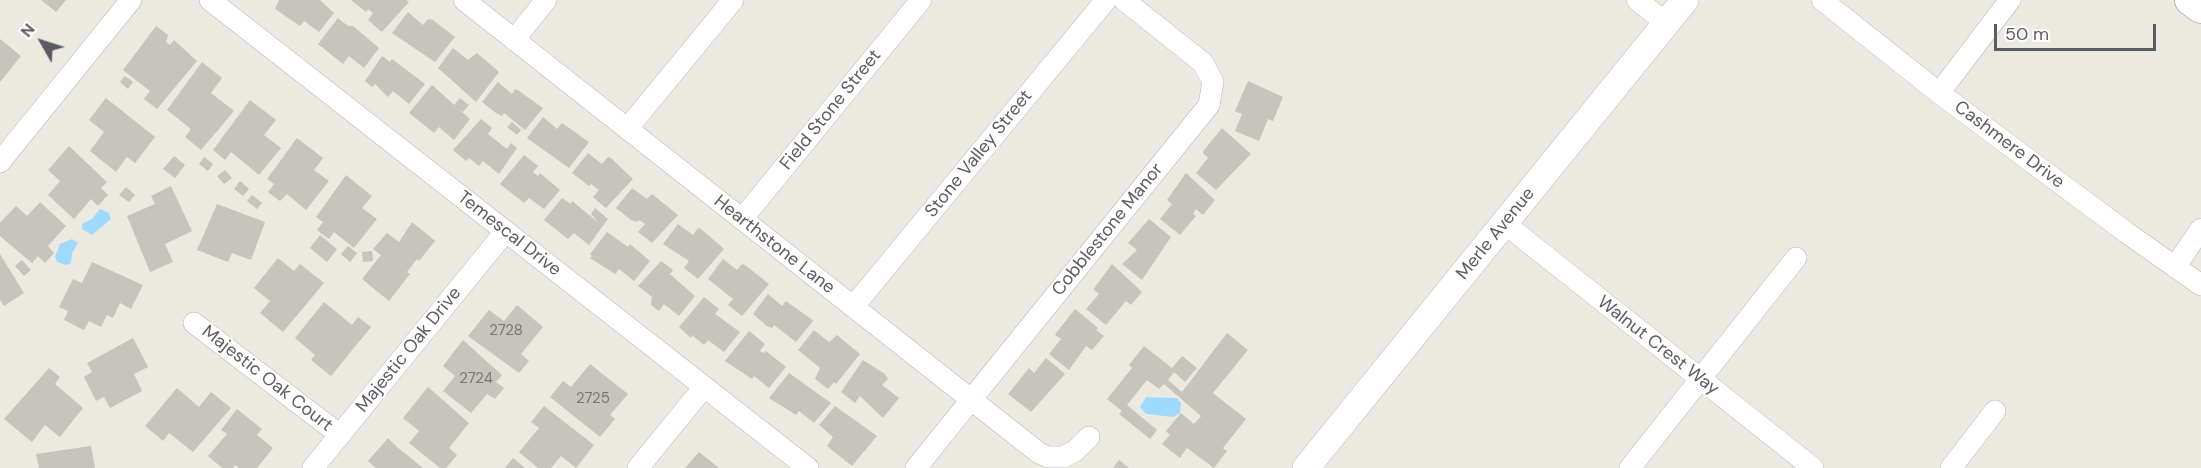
<!DOCTYPE html>
<html>
<head>
<meta charset="utf-8">
<style>
  body { margin:0 }
  #map { position:relative; width:2201px; height:468px; overflow:hidden; background:#ece9e0; font-family:"DM Sans",sans-serif }
  canvas { display:block }
  .north { position:absolute; left:12px; top:12px; width:60px; height:60px; -webkit-text-stroke:4px #fff; paint-order:stroke; rotate:309deg; font-size:16px; font-weight:700; line-height:24px; text-align:center; color:#595d62 }
  .north::after { content:''; display:block; margin:auto; width:21px; height:27px; background:#595d62; clip-path:polygon(50% 0,100% 100%,50% 72%,0 100%) }
  .scale { position:absolute; left:1994px; top:24px; width:162px; height:27px; box-sizing:border-box; border:3px solid #595d62; border-top:0; padding-left:8px; font-size:18px; line-height:21px; white-space:nowrap; color:#595d62; -webkit-text-stroke:4px #fff; paint-order:stroke }
</style>
</head>
<body>
<div id="map">
<canvas width="2201" height="468"></canvas>
<div class="north">N</div>
<div class="scale">50 m</div>
</div>
<script>
const g = document.querySelector('canvas').getContext('2d');
g.lineJoin = 'round';
function paint(path, color) { g.fillStyle = color; g.fill(path, 'evenodd'); }
const poly = rows => new Path2D(rows.map(r => 'M' + r).join(''));
function strokePath(path, color, width, dash) { g.strokeStyle = color; g.lineWidth = width; g.lineCap = dash ? 'butt' : 'round'; g.setLineDash(dash || []); g.stroke(path); }
function write(font, color, halo, rows, align = 'center') {
  g.font = font + ' "DM Sans",sans-serif'; g.lineWidth = 4.5; g.setLineDash([]); g.textBaseline = 'middle'; g.strokeStyle = halo; g.fillStyle = color; for (const [text, x, y, turn = 0] of rows) {
    g.save(); g.translate(x, y); g.rotate((+turn || 0) * Math.PI / 180); g.textAlign = isNaN(turn) ? turn : align; if (halo) g.strokeText(text, 0, 0); g.fillText(text, 0, 0); g.restore();
  }
}
const water = poly([
  [100,209,109,213,111,219,92,235,82,229,82,224,92,219],
  [72,239,78,243,72,253,71,263,66,265,57,262,55,257,60,244],
  [1146,397,1177,398,1181,403,1180,413,1173,417,1146,414,1140,407]
]);
const building = poly([
  [41,0,66,0,56,12],
  [279,0,320,0,334,13,319,32,304,21,300,26,275,9],
  [351,0,406,0,409,2,382,32,368,20,373,13,368,9,366,12],
  [408,12,423,25,428,19,433,20,455,37,435,62,392,33],
  [338,18,348,26,353,26,379,48,364,68,349,56,343,64,318,44],
  [156,26,168,35,166,42,170,45,174,40,197,61,157,109,144,99,150,91,123,70],
  [0,39,21,56,0,82],
  [453,48,468,60,477,53,499,72,476,102,438,68],
  [382,56,390,62,392,59,425,84,409,104,393,91,388,97,375,84,372,87,365,81],
  [202,62,222,78,211,93,234,111,201,150,185,137,191,129,167,110],
  [125,76,133,82,128,89,120,82],
  [1248,81,1283,97,1273,121,1268,119,1259,141,1235,131,1242,114,1235,111],
  [498,82,512,94,515,89,519,91,543,108,525,130,504,113,502,116,496,113,482,102],
  [432,85,470,119,454,140,439,127,434,133,409,113],
  [106,98,155,137,135,163,127,157,116,172,90,151,104,132,89,120],
  [460,98,469,105,463,112,454,105],
  [250,100,276,120,264,135,281,148,259,175,231,152,225,160,213,150],
  [543,117,557,129,562,123,589,142,569,168,527,138],
  [481,119,492,128,488,134,507,149,511,143,517,148,499,174,483,161,479,166,469,158,466,161,453,150],
  [512,122,521,130,517,135,507,127],
  [1222,128,1251,154,1216,190,1196,173,1208,158,1203,153,1204,150],
  [297,138,323,158,314,170,329,181,306,210,287,194,280,201,268,192,274,184,267,179],
  [69,146,107,182,101,188,108,195,98,206,91,199,74,219,48,195,60,181,48,170],
  [588,153,602,164,608,157,611,158,633,179,606,208,593,197,599,190,591,184,589,186,572,173],
  [524,155,538,166,533,172,538,176,540,173,560,190,544,209,529,198,524,203,500,184],
  [174,156,185,165,175,178,163,169],
  [204,157,213,164,208,171,199,164],
  [225,170,232,178,224,184,217,176],
  [1186,173,1215,200,1203,215,1196,209,1193,214,1196,216,1180,235,1160,219,1172,204,1167,200],
  [346,175,372,196,362,208,377,219,354,248,334,232,329,239,317,230,323,222,316,217],
  [240,181,249,189,243,196,234,189],
  [171,186,192,231,165,244,173,262,150,272,127,216,155,204,151,196],
  [126,187,135,195,129,202,119,195],
  [632,188,647,199,652,194,678,215,652,243,638,232,645,224,639,220,637,222,631,220,616,208],
  [252,195,262,203,257,209,247,201],
  [562,198,571,204,572,201,599,223,591,214,595,208,608,219,589,245,574,233,568,239,544,220],
  [40,202,66,226,48,246,54,253,45,263,38,256,32,263,0,236,0,223,16,206,27,216],
  [217,204,265,222,251,260,232,253,228,262,197,250],
  [1149,219,1171,237,1142,280,1122,264,1137,250,1128,243],
  [412,222,435,241,419,261,417,259,407,272,410,274,389,301,362,279,381,255,373,249,387,233,399,242],
  [678,224,693,235,698,228,701,229,724,249,698,279,684,268,689,261,663,244],
  [607,232,628,247,630,244,650,261,634,281,619,269,615,274,590,258,592,256,590,254],
  [320,235,337,249,327,262,310,248],
  [348,246,357,253,350,262,341,254],
  [372,251,373,261,363,262,362,252],
  [0,254,24,293,4,306,0,300],
  [278,258,294,271,300,264,324,283,283,332,260,313,270,301,254,288],
  [723,259,737,270,742,264,745,265,769,284,742,316,728,305,733,299,708,279],
  [22,260,31,270,24,276,15,266],
  [661,261,673,270,670,274,695,296,679,316,664,304,659,311,651,305,652,297,638,286],
  [92,262,143,285,131,309,120,303,113,318,107,315,101,327,89,321,84,330,64,320,68,311,59,307,73,279,82,283],
  [1112,264,1142,292,1131,305,1126,301,1106,325,1086,309,1099,294,1094,290,1095,287],
  [768,294,782,306,786,301,811,319,813,321,796,342,774,325,772,328,767,326,753,314],
  [704,297,719,309,715,314,740,332,724,352,708,340,704,345,692,335,691,338,679,327],
  [324,302,352,325,358,317,371,327,331,376,311,360,315,355,295,338],
  [517,305,543,327,521,354,529,361,519,373,468,336,489,310,504,321],
  [1075,309,1098,328,1096,330,1104,336,1092,350,1086,346,1069,370,1049,354,1061,339,1055,335,1057,332],
  [814,330,829,342,837,335,860,354,836,384,834,382,828,389,815,379,820,368,798,350],
  [749,331,765,344,760,351,764,353,766,351,786,367,769,388,754,376,752,379,725,361],
  [1227,333,1248,350,1213,393,1246,419,1223,448,1227,451,1214,468,1187,448,1180,458,1162,444,1170,435,1166,431,1181,413,1194,424,1201,416,1164,384,1159,389,1147,380,1127,405,1157,430,1150,439,1119,414,1122,411,1107,399,1132,368,1129,365,1144,346,1172,368,1182,356,1197,368,1185,382,1174,372,1168,380,1182,392],
  [133,338,148,367,134,374,142,391,110,408,104,397,96,401,84,377,92,372,87,363],
  [463,340,502,375,496,382,504,388,495,399,487,394,471,413,443,391,455,376,443,366],
  [1046,358,1065,374,1031,412,1008,394,1029,368,1034,373],
  [863,360,885,374,888,379,882,385,899,398,883,418,860,396,855,403,841,392],
  [590,364,628,394,610,415,615,419,600,437,550,397,563,381,571,387],
  [49,368,60,377,55,384,83,408,60,437,45,425,32,442,4,419],
  [789,373,831,403,814,423,799,411,796,415,769,398],
  [428,387,469,423,449,448,457,455,446,468,440,468,409,443,419,431,403,418],
  [177,388,199,407,211,392,231,408,193,452,169,433,163,441,145,426],
  [544,406,594,445,576,468,561,456,551,468,538,468,519,452,539,428,531,422],
  [835,406,877,436,852,466,827,446,833,437,819,425],
  [237,409,262,429,257,435,273,448,257,468,239,468,235,465,233,468,222,468,208,456,227,434,221,430],
  [388,438,397,447,423,468,376,468,368,461],
  [91,446,95,468,39,468,36,454],
  [699,452,719,468,685,468],
  [513,458,525,468,505,468],
  [1119,460,1129,468,1113,468]
]);
const minor = poly([
  [210,0,808,468],
  [464,0,1039,453,1048,457,1063,457,1075,451,1089,437],
  [1637,0,1666,23],
  [1822,0,1939,93,2127,233,2201,285],
  [514,40,546,0],
  [1939,93,2010,0],
  [627,129,733,0],
  [0,162,131,0],
  [742,219,921,0],
  [1504,223,1813,468],
  [2175,267,2201,229],
  [853,307,1106,0],
  [194,323,340,435],
  [313,468,505,232],
  [638,468,704,387],
  [916,468,1209,105,1213,82,1203,63,1124,0],
  [1630,468,1796,258],
  [1951,468,1995,411]
]);
const tertiary = poly([
  [1306,468,1685,0]
]);
const secondary = poly([
  [2190,0,2201,8]
]);
const numberNames = [
  ["2728",506,331],
  ["2724",476,379],
  ["2725",593,399]
];
const streetNames = [
  ["Field Stone Street",831,110,-51],
  ["Cashmere Drive",2009,145,37],
  ["Stone Valley Street",979,154,-51],
  ["Cobblestone Manor",1108,230,-51],
  ["Temescal Drive",509,234,38],
  ["Merle Avenue",1496,234,-51],
  ["Hearthstone Lane",774,245,38],
  ["Walnut Crest Way",1658,346,38],
  ["Majestic Oak Drive",409,350,-51],
  ["Majestic Oak Court",267,379,38]
];
paint(water, '#9ed9ff');
paint(building, '#c7c3bd');
strokePath(minor, '#b3b7bb', 22);
strokePath(tertiary, '#b3b7bb', 28);
strokePath(secondary, '#b4b8bd', 32);
strokePath(minor, '#fff', 21);
strokePath(tertiary, '#fff', 27);
strokePath(secondary, '#fff', 30);
write('15px', '#747679', null, numberNames);
write('18px', '#595d62', '#fff', streetNames);
</script>
</body>
</html>
